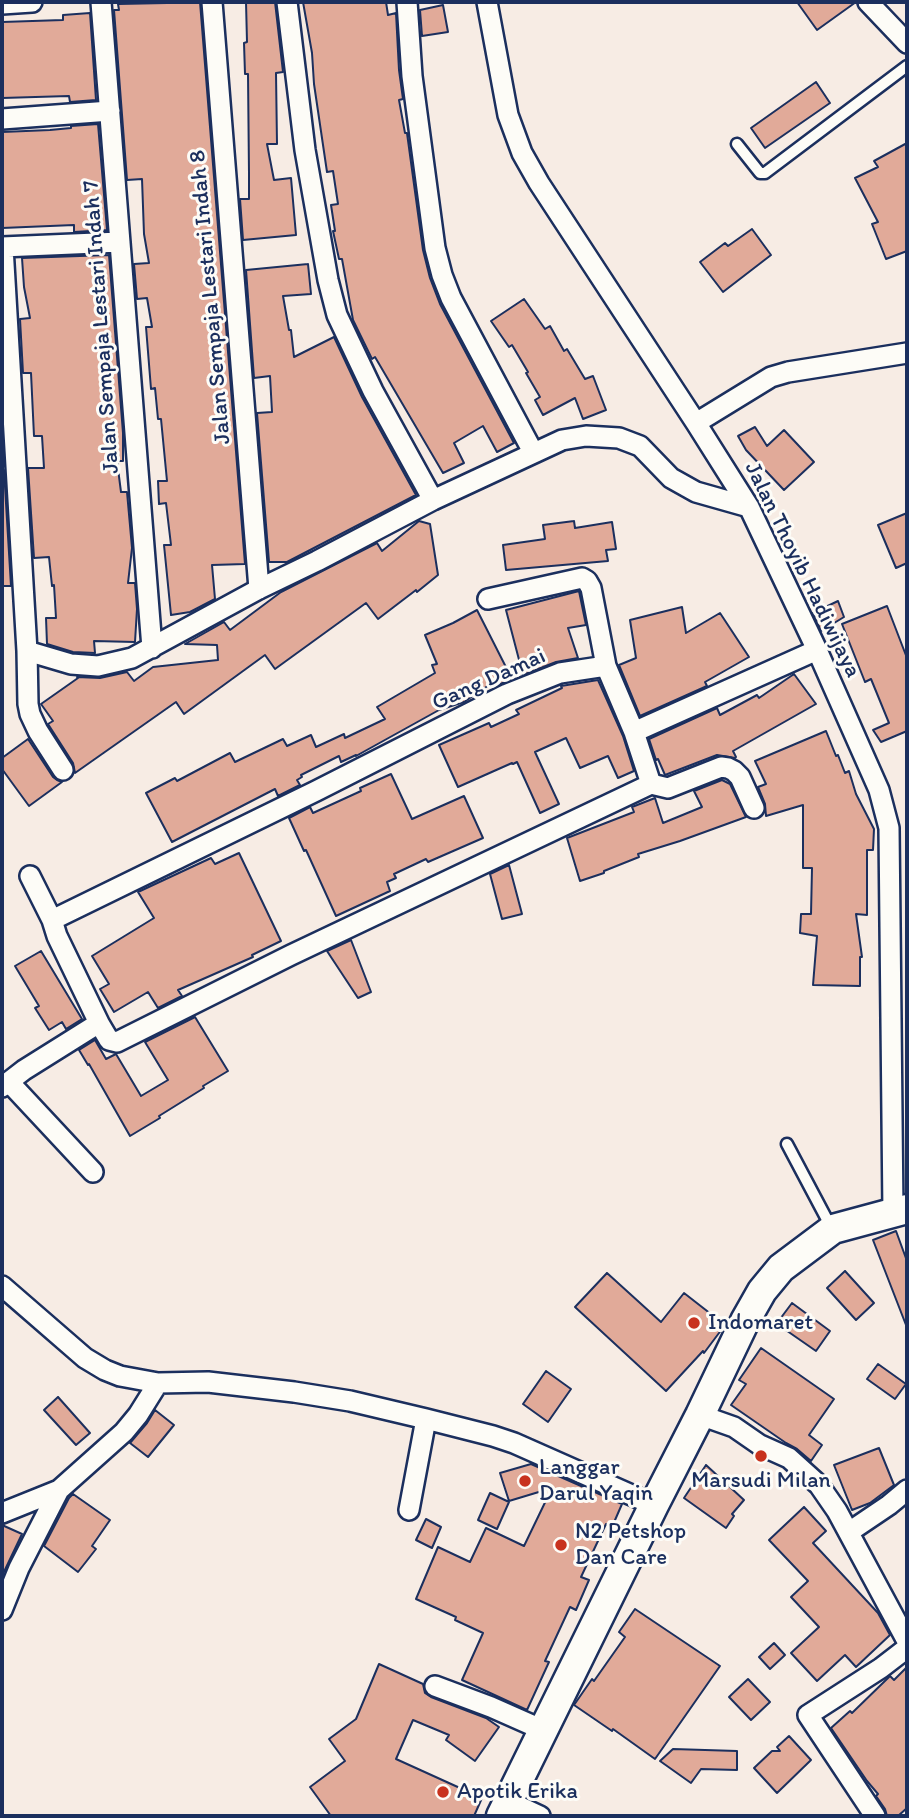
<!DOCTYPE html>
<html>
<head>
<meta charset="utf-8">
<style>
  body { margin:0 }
  #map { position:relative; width:909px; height:1818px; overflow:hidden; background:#f7ece4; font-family:Itim,sans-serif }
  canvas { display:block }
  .frame { position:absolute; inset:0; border:4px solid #1b2f5e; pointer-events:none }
</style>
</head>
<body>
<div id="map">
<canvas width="909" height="1818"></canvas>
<div class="frame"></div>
</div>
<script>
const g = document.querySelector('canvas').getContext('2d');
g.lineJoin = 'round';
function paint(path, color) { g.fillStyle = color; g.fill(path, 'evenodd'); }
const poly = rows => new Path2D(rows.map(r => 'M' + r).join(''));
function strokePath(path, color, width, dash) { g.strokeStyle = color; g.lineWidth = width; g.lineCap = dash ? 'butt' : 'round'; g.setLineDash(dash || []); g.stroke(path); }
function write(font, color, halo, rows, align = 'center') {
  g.font = font + ' Itim,sans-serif'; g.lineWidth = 6; g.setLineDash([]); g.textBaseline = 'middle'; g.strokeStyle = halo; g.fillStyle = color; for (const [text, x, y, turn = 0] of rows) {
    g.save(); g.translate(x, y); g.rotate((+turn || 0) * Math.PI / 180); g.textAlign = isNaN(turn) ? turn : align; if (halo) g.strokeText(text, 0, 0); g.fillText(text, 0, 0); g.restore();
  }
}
const building = poly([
  [167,2,200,2,245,564,212,565,215,599,190,612,171,615,164,545,171,545,166,503,159,504,158,481,167,481,161,419,158,419,155,388,151,389,146,327,152,327,147,298,137,299,134,264,149,263,144,234,142,179,127,180,114,10,119,10,118,4,167,3,167,2],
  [246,2,275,2,283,72,276,73,277,144,267,144,274,180,291,178,296,235,243,240,240,199,249,199,249,174,248,74,245,74,244,43,247,42,246,2],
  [303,2,386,2,388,15,396,13,399,70,403,99,399,100,405,133,407,133,423,250,430,278,440,304,514,443,497,452,483,426,454,443,464,463,443,473,375,357,372,359,353,320,342,259,339,259,333,231,335,231,331,205,338,204,333,171,327,172,314,84,312,53,303,2],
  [797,2,856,2,817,30,797,2],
  [443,5,448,32,422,36,420,10,443,5],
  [90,13,96,100,70,102,69,96,2,98,2,22,63,20,63,15,90,13],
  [816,82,830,103,765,148,751,128,816,82],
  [98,124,107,230,74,232,74,225,2,228,2,132,50,130,71,128,71,126,98,124],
  [907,143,907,251,886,259,872,224,878,222,855,178,878,167,874,161,907,143],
  [752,229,771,255,723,292,700,262,725,243,728,246,752,229],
  [109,255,123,433,123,461,117,461,121,492,127,492,132,548,128,583,135,583,137,609,135,642,94,641,95,653,73,652,47,644,46,618,56,618,54,585,52,586,49,557,34,558,28,468,44,468,42,436,34,436,31,373,23,373,20,319,30,318,24,287,22,258,109,255],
  [308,264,311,294,283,296,289,330,291,330,294,357,334,337,362,397,416,495,287,562,269,562,257,413,272,412,270,376,254,378,246,270,308,264],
  [524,299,545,329,550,326,564,351,567,349,585,379,593,376,606,410,583,419,575,398,543,415,535,400,540,397,526,373,528,372,512,345,509,347,491,321,524,299],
  [755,427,767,446,784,430,814,462,784,490,746,450,738,436,755,427],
  [2,470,4,470,11,586,2,586,2,470],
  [907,513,907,563,896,568,878,525,907,513],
  [419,521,430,524,438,575,417,592,416,590,378,619,366,603,275,669,265,655,184,714,176,702,75,773,73,763,48,724,53,721,41,704,78,678,77,677,100,678,127,672,134,681,153,667,218,660,217,645,185,644,224,622,230,630,281,592,377,543,382,551,419,521],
  [574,521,575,528,612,522,616,549,606,550,608,561,506,570,503,545,545,539,543,525,574,521],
  [579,591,586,625,568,628,578,658,556,662,523,675,506,610,579,591],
  [838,601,844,617,821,631,813,613,838,601],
  [887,606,907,658,907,731,881,742,873,730,889,723,871,679,865,682,842,624,887,606],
  [682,607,686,633,720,613,749,657,705,682,707,686,640,716,619,665,636,658,630,620,682,607],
  [477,610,512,679,498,685,495,681,464,702,439,710,356,756,356,755,341,762,339,756,301,775,302,777,297,780,300,785,278,796,275,789,172,842,146,793,175,778,177,781,230,753,235,762,283,739,287,746,311,735,316,747,344,734,345,738,385,719,377,707,435,673,432,665,437,664,425,635,453,623,477,610],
  [794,674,816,704,733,751,736,757,735,758,717,755,665,775,658,759,656,760,649,739,717,708,720,715,757,695,759,698,794,674],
  [598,680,623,736,634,771,618,778,608,756,580,768,566,738,535,752,559,804,540,813,517,762,513,764,512,763,458,787,439,745,489,723,491,727,519,714,516,710,562,688,561,686,598,680],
  [826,731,836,756,838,755,845,773,849,771,856,794,874,829,873,850,867,850,867,915,856,914,862,957,860,957,860,986,813,985,817,936,800,933,801,914,811,914,812,868,803,868,803,805,766,816,765,804,758,787,766,784,755,761,826,731],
  [28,739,53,777,57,780,62,782,29,806,2,769,2,758,28,739],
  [391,774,412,819,464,796,483,838,428,862,426,859,394,874,396,878,387,882,390,891,336,916,306,850,304,851,289,818,310,807,313,813,361,791,360,788,391,774],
  [722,780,730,784,746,817,680,841,638,854,639,857,604,871,604,873,580,881,567,838,634,812,632,807,655,798,663,823,702,807,694,791,722,780],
  [239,853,281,941,252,955,253,957,178,990,182,996,158,1008,148,992,114,1012,100,989,109,984,92,956,154,918,138,892,211,858,215,864,239,853],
  [509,865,522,914,502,919,490,874,509,865],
  [351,940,371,992,358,998,327,951,351,940],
  [41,951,82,1019,66,1029,62,1022,49,1030,35,1008,39,1006,15,966,41,951],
  [195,1017,228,1071,203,1086,204,1088,159,1116,160,1118,130,1136,89,1064,88,1065,79,1050,95,1040,106,1059,116,1054,141,1096,168,1080,145,1042,195,1017],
  [896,1231,907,1261,906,1325,873,1240,896,1231],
  [845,1271,874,1303,856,1320,827,1288,845,1271],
  [607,1273,661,1322,684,1293,725,1325,704,1353,703,1351,666,1391,575,1307,607,1273],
  [792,1303,830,1331,816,1351,780,1326,780,1319,792,1303],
  [761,1348,834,1399,809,1435,822,1445,811,1461,797,1449,786,1443,731,1405,746,1384,739,1380,761,1348],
  [878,1364,906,1384,895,1399,867,1379,878,1364],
  [546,1371,571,1389,548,1422,523,1404,546,1371],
  [58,1397,90,1433,76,1445,44,1410,58,1397],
  [155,1410,174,1425,148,1457,130,1443,147,1423,155,1410],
  [879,1448,894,1485,870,1503,852,1510,834,1465,879,1448],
  [531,1464,622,1504,612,1527,606,1524,581,1577,589,1580,576,1610,570,1607,545,1661,549,1662,527,1710,462,1680,483,1633,455,1620,456,1617,416,1599,438,1547,470,1562,486,1528,524,1546,552,1488,509,1501,500,1473,531,1464],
  [706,1465,744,1500,732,1514,734,1516,726,1528,684,1498,706,1465],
  [490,1493,509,1502,497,1529,478,1520,490,1493],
  [73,1494,110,1520,92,1546,96,1549,78,1572,44,1546,69,1498,73,1494],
  [804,1507,826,1531,813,1543,878,1613,890,1635,856,1667,845,1655,817,1681,791,1653,819,1627,791,1597,808,1581,769,1540,804,1507],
  [426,1519,441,1527,432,1548,416,1540,426,1519],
  [2,1525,22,1534,2,1576,2,1525],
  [635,1609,720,1666,655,1759,613,1729,612,1731,574,1705,592,1679,594,1681,625,1637,619,1632,635,1609],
  [774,1643,785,1655,770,1669,759,1657,774,1643],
  [379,1664,423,1684,425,1693,431,1697,486,1718,499,1727,475,1761,446,1740,449,1735,413,1720,396,1759,482,1798,474,1816,331,1816,310,1787,345,1761,329,1739,356,1719,379,1664],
  [907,1667,907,1808,898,1816,887,1816,885,1809,876,1796,878,1794,867,1781,831,1728,850,1711,852,1713,888,1678,890,1676,894,1680,907,1667],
  [748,1679,770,1702,751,1720,729,1697,748,1679],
  [789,1736,811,1760,777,1793,754,1768,772,1751,780,1751,777,1747,789,1736],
  [673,1749,737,1751,737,1770,701,1769,691,1783,660,1761,673,1749]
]);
const lane = poly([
  [737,144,760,173,765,173,907,66],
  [787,1144,832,1229]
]);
const street = poly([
  [101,2,152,648],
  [212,2,259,589],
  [287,2,305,150,328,280,337,315,373,391,433,500],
  [407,2,412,76,435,248,442,275,451,298,533,452],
  [487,2,508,115,522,153,539,183,696,423,749,507,817,650,879,790,889,828,893,1213],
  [868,2,907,43],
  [2,4,32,2],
  [2,119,110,111],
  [2,247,120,242],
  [3,247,27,651,28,704,30,714,38,731,63,770],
  [696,423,771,377,788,372,907,353],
  [488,599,582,578,587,581,591,588,606,666],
  [27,651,71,664,98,666,132,658,259,589,317,561,433,500,562,440,586,436,619,438,640,446,671,478,696,492,749,507],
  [634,732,817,650],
  [651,784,668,788,721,767,728,768,734,771,740,777,754,808],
  [30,876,52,920,57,936,99,1023],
  [9,1082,93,1172],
  [2,1087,24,1070,99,1023,109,1040,117,1042,291,955,651,784,634,732,606,666,560,673,507,694,316,791,52,920],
  [2,1286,85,1358,105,1370,120,1376,158,1383,208,1382,294,1392,350,1401,426,1419,493,1436,514,1443,654,1505],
  [700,1415,734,1427,760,1445,789,1458,819,1485,837,1511,907,1641],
  [409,1510,426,1419],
  [2,1513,59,1490,124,1432,138,1415,158,1383],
  [849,1532,889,1505,907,1490],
  [2,1610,19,1568,59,1490],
  [435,1686,491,1707,543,1730],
  [508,1801,540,1816],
  [875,1816,808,1715,881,1668,907,1648]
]);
const secondary = poly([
  [501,1816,654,1505,700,1415,745,1321,762,1291,781,1268,833,1229,907,1209]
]);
const markers = [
  [694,1323,7,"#c8321e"],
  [761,1456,7,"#c8321e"],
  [525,1481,7,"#c8321e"],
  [561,1545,7,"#c8321e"],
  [443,1792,7,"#c8321e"]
];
const streetNames = [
  ["Jalan Sempaja Lestari Indah 8",211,297,-95],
  ["Jalan Sempaja Lestari Indah 7",102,327,-94],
  ["Jalan Thoyib Hadiwijaya",802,570,64],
  ["Gang Damai",489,680,-24]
];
const poiNames = [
  ["Indomaret",708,1323],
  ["Langgar",539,1468],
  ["Darul Yaqin",539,1494],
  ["Marsudi Milan",761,1481,"center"],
  ["N2 Petshop",575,1532],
  ["Dan Care",575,1558],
  ["Apotik Erika",457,1792]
];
paint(building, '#e1aa99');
strokePath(building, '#1b2f5e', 2);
strokePath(lane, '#1b2f5e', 15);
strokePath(street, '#1b2f5e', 24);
strokePath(secondary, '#1b2f5e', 33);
strokePath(lane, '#fdfcf7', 10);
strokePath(street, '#fdfcf7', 19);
strokePath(secondary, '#fdfcf7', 28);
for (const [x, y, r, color] of markers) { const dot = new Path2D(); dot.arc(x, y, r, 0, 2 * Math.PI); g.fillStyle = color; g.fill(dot); strokePath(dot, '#fdfcf7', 2.5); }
write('23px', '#1b2f5e', '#fdfcf7', streetNames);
write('23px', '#1b2f5e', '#fdfcf7', poiNames, 'left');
</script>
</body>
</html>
